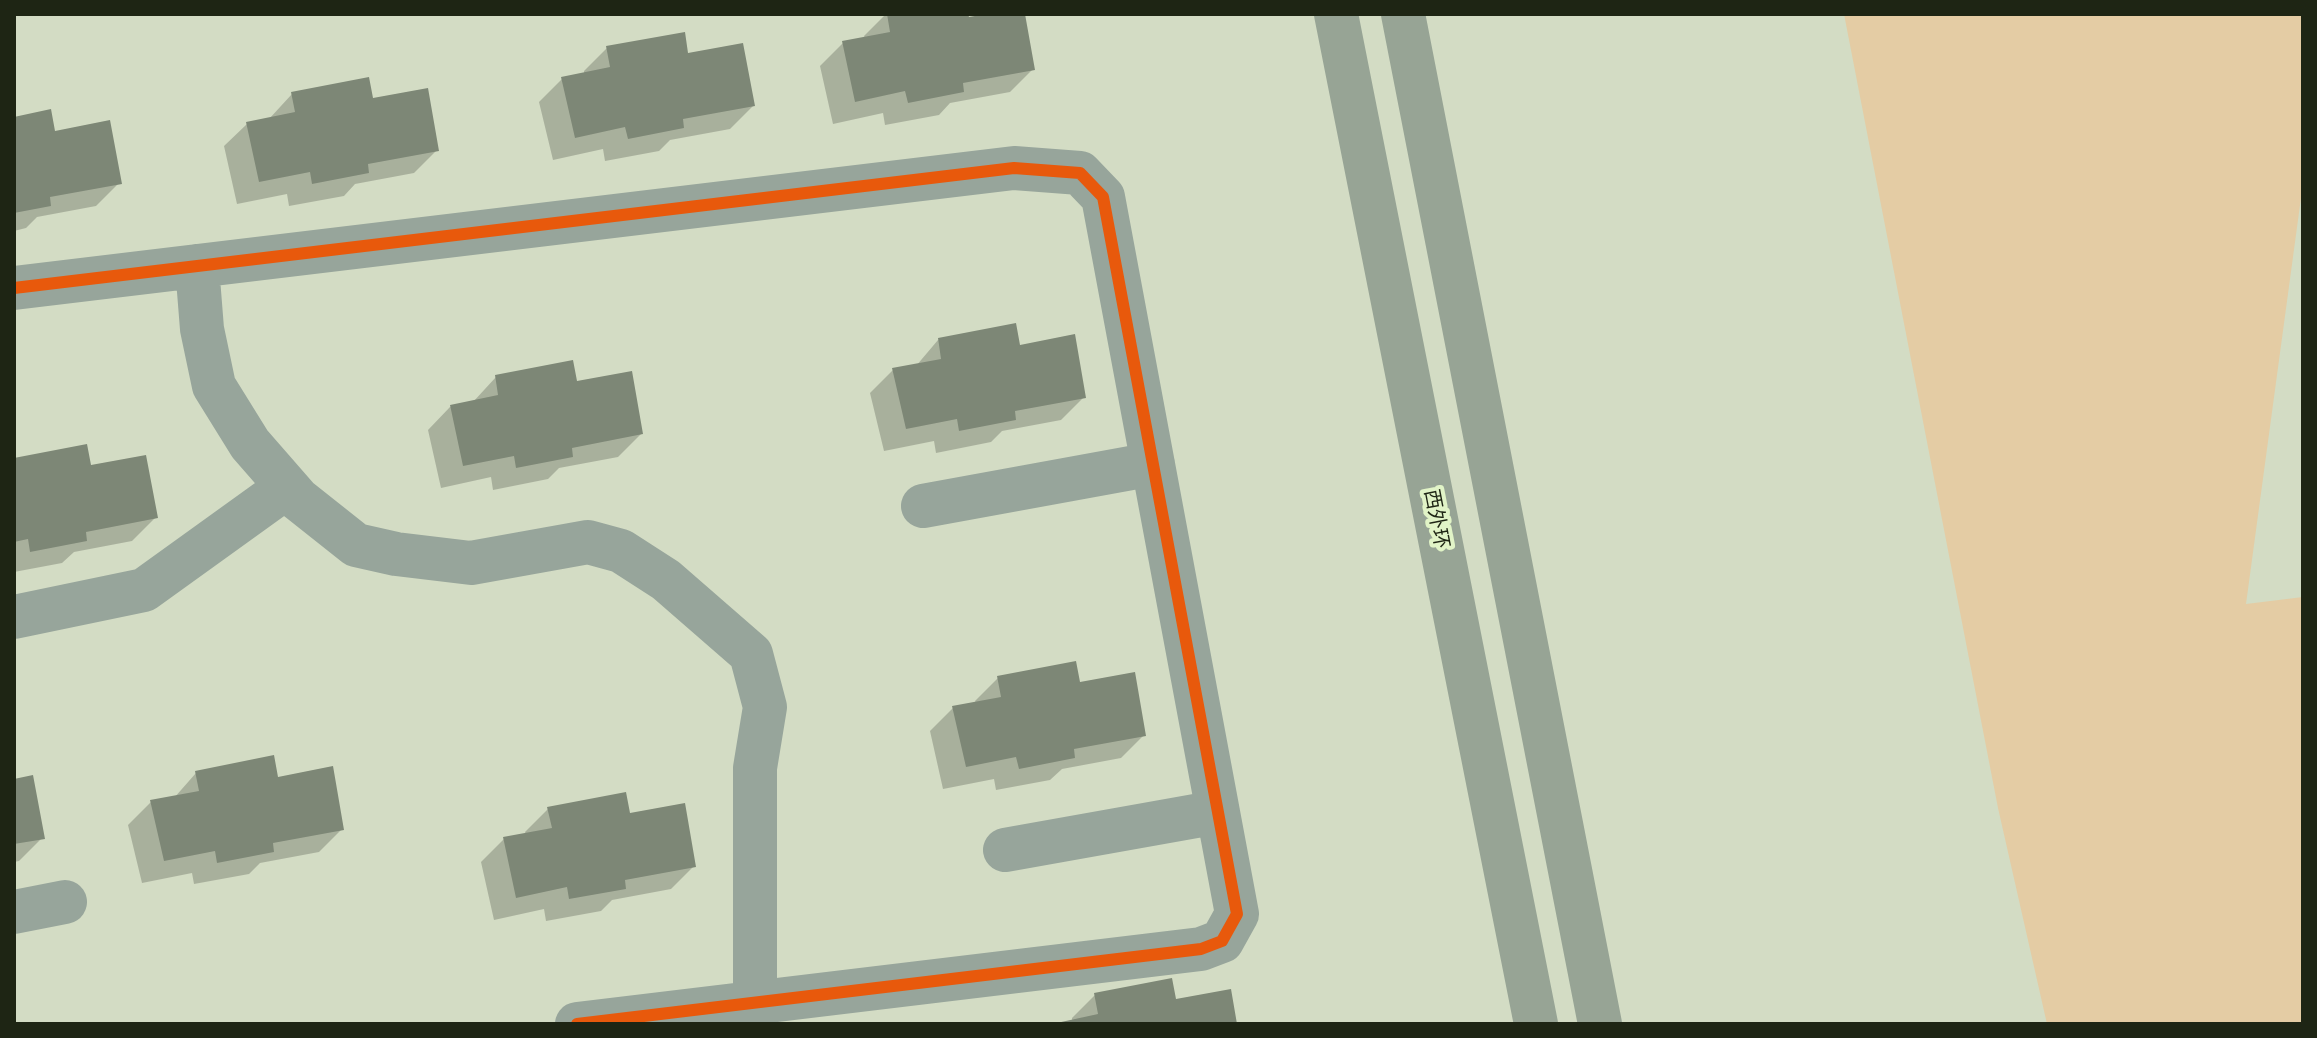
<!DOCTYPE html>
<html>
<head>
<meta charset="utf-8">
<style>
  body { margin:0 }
  #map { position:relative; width:2317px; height:1038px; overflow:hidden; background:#d3dcc4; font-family:"PT Sans Narrow",sans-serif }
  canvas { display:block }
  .frame { position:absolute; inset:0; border:16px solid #1e2514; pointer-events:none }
</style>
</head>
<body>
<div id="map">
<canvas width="2317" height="1038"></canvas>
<div class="frame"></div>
</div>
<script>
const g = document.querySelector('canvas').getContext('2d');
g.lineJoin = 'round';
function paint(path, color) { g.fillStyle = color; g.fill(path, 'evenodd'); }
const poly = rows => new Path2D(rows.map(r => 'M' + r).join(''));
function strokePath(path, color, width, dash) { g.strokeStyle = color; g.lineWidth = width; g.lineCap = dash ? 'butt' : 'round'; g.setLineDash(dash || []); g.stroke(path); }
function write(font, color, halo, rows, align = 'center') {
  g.font = font + ' "PT Sans Narrow","Noto Sans SC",sans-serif'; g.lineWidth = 8; g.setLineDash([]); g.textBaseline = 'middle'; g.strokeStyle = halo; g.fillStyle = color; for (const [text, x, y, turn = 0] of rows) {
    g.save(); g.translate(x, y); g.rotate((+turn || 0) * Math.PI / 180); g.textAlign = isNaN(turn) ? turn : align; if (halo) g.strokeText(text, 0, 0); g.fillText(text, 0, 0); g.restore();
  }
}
const green = poly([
  [1844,14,2303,14,2303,183,2246,604,2303,597,2303,1024,2047,1024,1998,808]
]);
const shadow = poly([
  [886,14,966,14,967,20,996,14,1023,14,1033,69,1010,92,950,103,939,115,885,125,883,113,833,124,820,66,843,43,865,39,864,36],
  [607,48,687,55,753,106,730,129,670,140,659,151,605,161,603,149,553,160,539,102,562,79,584,74,584,71],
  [292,94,372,101,437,150,414,173,355,184,344,196,289,206,287,194,237,204,224,146,247,124,269,119],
  [14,119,54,133,119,183,96,206,37,217,26,228,14,231],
  [938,340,1018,347,1084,397,1061,420,1002,431,991,442,936,453,934,441,884,451,870,393,893,370,916,366],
  [496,377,575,384,641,434,618,457,559,468,548,479,493,490,491,477,441,488,428,430,450,407,473,402],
  [14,460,90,468,155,518,132,541,74,552,62,563,14,572],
  [998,678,1078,685,1144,735,1121,758,1062,769,1050,780,996,790,994,779,943,789,930,731,953,708,976,704,975,701],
  [196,773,276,779,342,829,319,852,260,863,249,874,194,884,192,873,142,883,128,825,151,802,174,798],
  [14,781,42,838,19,861,14,862],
  [548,809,628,815,694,866,671,889,612,900,601,911,546,921,544,909,494,920,481,862,504,839,526,835,525,832],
  [1095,995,1175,1001,1235,1024,1055,1024,1072,1021,1072,1018]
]);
const building = poly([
  [887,14,968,14,969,17,986,14,1025,14,1035,70,963,83,964,92,908,103,905,91,855,102,842,41,890,32],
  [685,32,688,53,743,43,755,106,683,119,684,128,628,139,625,127,575,138,561,77,610,67,606,46],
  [369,77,373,98,428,88,439,151,368,164,369,173,312,184,310,172,259,182,246,122,295,112,291,92],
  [51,109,55,131,110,120,122,184,50,197,51,206,14,213,14,117],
  [1016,323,1020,345,1075,334,1086,398,1015,411,1016,420,959,431,957,419,906,429,892,368,941,359,938,338],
  [573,360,577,381,632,371,643,434,572,448,573,457,516,468,514,456,463,466,450,405,498,395,495,375],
  [87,444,91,465,146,455,158,518,86,532,87,541,30,552,28,539,14,542,14,458],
  [1076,661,1080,682,1135,672,1146,736,1074,749,1075,758,1019,769,1016,757,966,767,952,706,1001,697,997,676],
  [274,755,278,777,333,766,344,830,273,843,274,852,217,863,215,851,164,861,150,800,199,791,195,771],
  [33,775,45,839,14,844,14,779],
  [626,792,630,813,685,803,696,867,625,880,626,889,569,899,567,887,516,898,503,837,552,828,547,807],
  [1172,978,1176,999,1231,989,1237,1024,1052,1024,1098,1014,1094,993]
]);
const minor = poly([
  [197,266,202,329,214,386,250,444,298,499,356,545,396,554,471,563,588,542,621,551,666,580,751,654,765,707,755,768,755,1003,757,1024],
  [14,288,1014,168,1080,173,1103,197,1237,914,1222,941,1201,949,577,1024],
  [923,506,1153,464],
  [14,617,144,590,287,487],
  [1005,850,1218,812],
  [14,912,65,902]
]);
const highway = poly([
  [1336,14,1536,1024],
  [1403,14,1600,1024]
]);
const cycleway = poly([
  [14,288,1014,168,1080,173,1103,197,1237,914,1222,941,1201,949,577,1024]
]);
const streetNames = [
  ["西外环",1436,519,79]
];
paint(green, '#e4cca4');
paint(shadow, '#0003');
paint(building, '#7d8776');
strokePath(minor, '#97a59b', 44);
strokePath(highway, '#97a495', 44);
strokePath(cycleway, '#e8590c', 12);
write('20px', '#1e2514', '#e1f4c7', streetNames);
</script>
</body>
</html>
